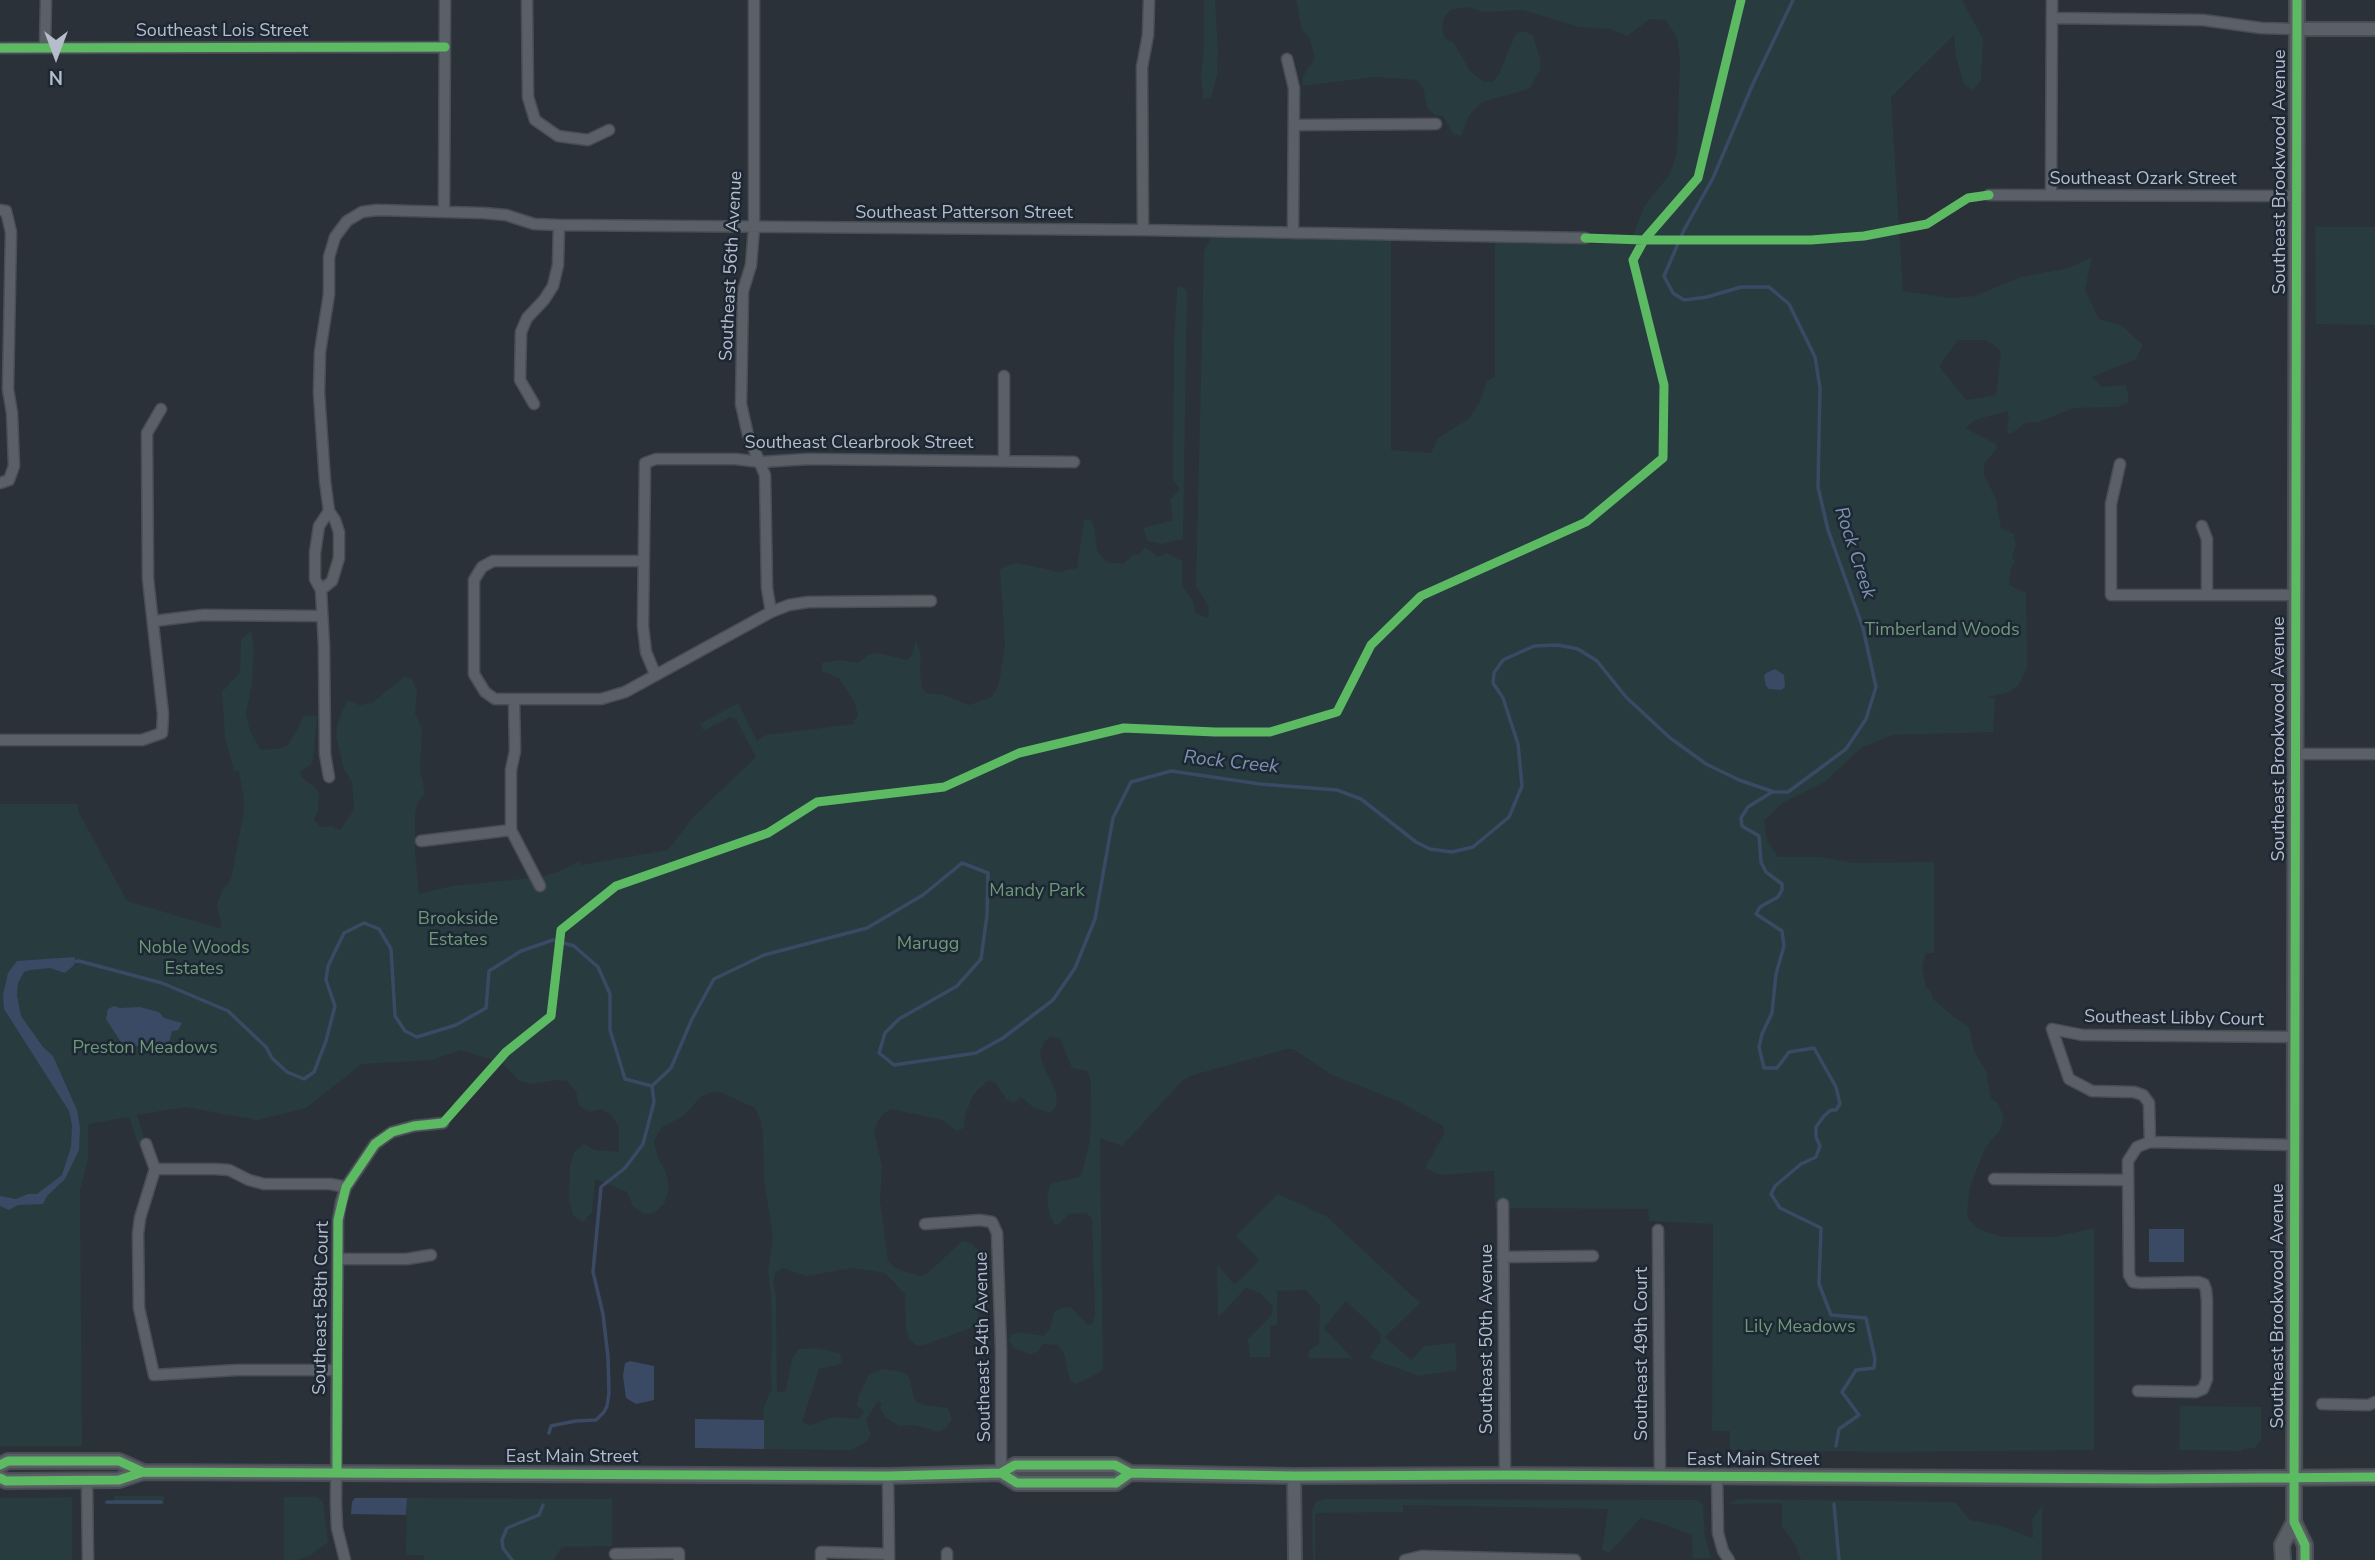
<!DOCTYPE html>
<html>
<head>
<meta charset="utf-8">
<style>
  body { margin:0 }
  #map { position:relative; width:2375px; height:1560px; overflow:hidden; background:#2b3139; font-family:"Nunito Sans",sans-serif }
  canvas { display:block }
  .north { position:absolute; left:21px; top:21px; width:70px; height:70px; -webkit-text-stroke:5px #1e2734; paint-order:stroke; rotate:180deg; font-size:19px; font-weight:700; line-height:28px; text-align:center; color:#b5bdca }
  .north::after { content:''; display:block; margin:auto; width:24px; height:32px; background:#b5bdca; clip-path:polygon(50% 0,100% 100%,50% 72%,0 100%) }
</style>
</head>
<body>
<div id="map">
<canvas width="2375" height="1560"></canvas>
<div class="north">N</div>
</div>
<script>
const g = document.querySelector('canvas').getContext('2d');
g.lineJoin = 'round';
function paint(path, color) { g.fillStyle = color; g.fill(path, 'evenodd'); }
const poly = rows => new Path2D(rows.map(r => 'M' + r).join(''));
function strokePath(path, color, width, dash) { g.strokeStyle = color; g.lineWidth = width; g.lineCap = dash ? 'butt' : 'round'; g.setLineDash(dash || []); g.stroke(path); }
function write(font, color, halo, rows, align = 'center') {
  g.font = font + ' "Nunito Sans",sans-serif'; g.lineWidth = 5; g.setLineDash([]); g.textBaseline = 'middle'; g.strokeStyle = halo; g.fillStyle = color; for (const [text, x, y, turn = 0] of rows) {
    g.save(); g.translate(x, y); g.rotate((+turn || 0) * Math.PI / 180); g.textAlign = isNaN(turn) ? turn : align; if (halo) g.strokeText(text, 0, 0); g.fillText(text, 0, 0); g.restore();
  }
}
const green = poly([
  [1204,0,1215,0,1218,51,1217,75,1211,98,1203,99,1201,76,1204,43],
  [1296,0,1962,0,1983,39,1981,81,1973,90,1964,84,1956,57,1954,35,1891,97,1903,291,1951,298,1975,296,2021,277,2069,268,2092,257,2085,290,2099,319,2122,326,2143,345,2136,359,2092,377,2102,387,2126,385,2129,401,2118,407,2074,408,2038,422,2026,423,2012,433,2008,433,2007,427,2009,416,2007,411,1975,420,1965,428,1996,444,1997,449,1984,463,1984,474,1996,499,2001,528,2014,534,2016,545,2012,557,2015,562,2011,568,2009,585,2026,593,2027,668,2018,686,2007,693,1987,697,1995,699,1993,732,1892,735,1861,748,1826,781,1781,804,1764,821,1767,840,1778,857,1821,857,1854,863,1934,862,1934,953,1926,953,1922,966,1926,987,1932,993,1932,998,1954,1017,1969,1027,1974,1051,1986,1071,1991,1099,1997,1102,2004,1117,2000,1130,1985,1148,1970,1187,1967,1212,1969,1220,1979,1229,2002,1237,2055,1237,2094,1228,2094,1450,1886,1452,1730,1450,1730,1431,1712,1431,1713,1224,1649,1221,1648,1209,1495,1208,1494,1171,1441,1175,1425,1168,1444,1134,1443,1126,1398,1101,1332,1075,1293,1049,1286,1049,1190,1076,1182,1081,1122,1146,1100,1138,1103,1370,1077,1384,1070,1381,1064,1354,1058,1345,1043,1344,1037,1352,1029,1354,1014,1348,1009,1340,1011,1335,1019,1332,1044,1336,1050,1328,1054,1312,1062,1308,1071,1307,1088,1325,1092,1324,1095,1314,1092,1218,1085,1213,1069,1214,1059,1224,1055,1225,1050,1216,1047,1199,1050,1184,1079,1177,1082,1173,1090,1140,1091,1081,1087,1071,1072,1068,1060,1039,1052,1036,1045,1041,1040,1051,1042,1062,1056,1093,1057,1105,1050,1113,1034,1108,1021,1097,1013,1103,1006,1099,995,1082,987,1081,973,1095,965,1116,964,1128,956,1131,942,1120,892,1109,884,1113,878,1121,874,1131,882,1166,880,1201,888,1261,895,1268,920,1276,928,1273,962,1241,971,1243,978,1250,981,1262,980,1309,977,1321,971,1328,924,1345,916,1345,909,1339,906,1328,905,1294,885,1273,853,1268,806,1276,783,1268,775,1273,773,1284,776,1295,777,1392,786,1391,792,1359,798,1349,815,1348,840,1353,842,1364,819,1369,802,1422,810,1425,834,1417,859,1419,864,1411,857,1406,859,1395,868,1376,876,1371,884,1369,902,1372,909,1377,915,1401,923,1405,948,1408,952,1419,946,1428,939,1432,915,1425,899,1426,885,1417,880,1408,882,1404,878,1401,866,1420,871,1435,867,1441,851,1450,764,1449,763,1409,772,1388,770,1368,772,1348,771,1295,768,1271,773,1239,764,1178,763,1137,761,1121,755,1108,723,1093,712,1092,701,1097,683,1116,661,1128,654,1141,658,1158,666,1172,669,1189,664,1204,654,1213,643,1214,633,1206,627,1192,595,1179,592,1212,583,1222,573,1215,569,1199,570,1167,574,1152,584,1144,595,1150,619,1152,619,1127,611,1115,601,1109,590,1112,579,1106,576,1091,567,1081,556,1080,531,1084,519,1081,501,1062,459,1108,453,1103,493,1060,460,1050,432,1060,362,1064,306,1108,257,1120,185,1107,137,1115,145,1141,138,1144,129,1117,88,1124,88,1160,80,1190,82,1446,0,1446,0,804,78,804,78,811,127,901,222,929,217,905,222,891,231,879,243,816,244,800,239,771,234,771,225,737,222,692,240,672,241,640,251,631,254,649,252,683,246,714,250,731,261,750,282,748,289,744,304,716,313,715,317,717,313,759,311,764,300,772,301,777,316,788,319,794,318,811,314,820,320,827,332,826,340,830,354,810,352,782,344,769,336,737,337,725,347,700,359,705,372,703,405,676,412,680,417,690,415,713,422,729,420,770,425,793,417,804,415,816,415,853,419,894,452,886,540,877,560,871,580,861,581,865,668,850,694,816,756,757,736,719,730,717,704,731,700,724,738,703,757,741,766,735,854,724,853,721,858,716,854,701,839,678,822,671,822,663,840,660,858,663,868,655,879,653,907,660,912,655,916,640,921,655,920,671,922,688,927,693,945,695,969,705,992,697,999,684,1005,644,1000,570,1006,566,1017,563,1059,572,1077,568,1084,520,1090,519,1094,526,1097,551,1106,562,1123,564,1133,555,1139,554,1145,547,1158,557,1166,553,1182,561,1182,585,1193,601,1196,613,1208,618,1209,607,1196,586,1204,251,1211,238,1391,240,1391,450,1431,453,1438,438,1470,418,1480,401,1487,381,1495,377,1495,242,1629,244,1645,205,1670,174,1677,153,1680,59,1677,38,1666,20,1650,19,1627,36,1611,29,1579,27,1523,10,1483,12,1467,7,1451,10,1444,17,1442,28,1445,38,1454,43,1470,71,1484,82,1493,82,1499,74,1516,33,1524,31,1533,36,1540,59,1540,70,1529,89,1482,102,1469,116,1461,136,1453,134,1443,116,1435,115,1428,109,1423,88,1417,80,1375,77,1303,86,1303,76,1315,58,1309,37,1302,30],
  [1958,340,1986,340,2001,351,1996,395,1966,400,1939,366],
  [2315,227,2375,227,2375,325,2316,324],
  [1181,286,1187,290,1183,539,1162,544,1148,541,1143,528,1173,520,1170,500,1180,489,1173,481,1174,344,1177,288],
  [1278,1194,1326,1216,1420,1303,1385,1337,1411,1360,1424,1346,1455,1343,1457,1370,1419,1376,1369,1358,1381,1341,1380,1333,1346,1301,1324,1328,1352,1358,1309,1358,1309,1350,1319,1344,1320,1306,1306,1290,1277,1291,1277,1325,1270,1325,1270,1357,1250,1357,1248,1339,1271,1316,1273,1306,1260,1293,1246,1288,1218,1317,1217,1265,1235,1285,1259,1260,1236,1236],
  [2180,1406,2261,1407,2261,1440,2255,1448,2243,1449,2242,1451,2179,1450],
  [114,1496,164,1496,164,1504,105,1504,105,1501,114,1501],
  [72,1497,72,1560,0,1560,0,1498],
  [284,1497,317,1497,323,1502,328,1542,312,1554,298,1560,284,1560],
  [407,1498,612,1499,612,1546,562,1547,553,1560,423,1560,425,1555,406,1555],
  [1324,1499,1698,1500,1703,1505,1705,1537,1711,1558,1693,1558,1692,1535,1666,1525,1641,1518,1609,1553,1602,1550,1608,1509,1403,1505,1403,1512,1317,1513,1315,1516,1315,1560,1313,1560,1312,1510,1316,1502],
  [1737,1499,1955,1502,1970,1520,2000,1526,2033,1538,2032,1519,2042,1506,2042,1560,1801,1560,1797,1548,1782,1526,1782,1503,1730,1504]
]);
const water = poly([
  [1775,669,1784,675,1785,687,1781,690,1769,689,1766,686,1764,676,1766,673],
  [75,957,74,965,65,973,50,968,30,970,24,972,18,983,17,996,21,1016,43,1047,53,1056,77,1110,80,1128,79,1150,65,1179,47,1196,43,1204,18,1205,9,1210,0,1206,0,1196,16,1199,28,1194,37,1194,62,1175,71,1147,72,1125,69,1111,4,1009,3,995,8,973,17,961],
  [114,1006,120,1008,140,1007,159,1012,164,1018,182,1023,178,1030,172,1031,168,1047,156,1050,143,1044,130,1048,124,1047,106,1019,108,1009],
  [2149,1229,2184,1229,2184,1262,2149,1262],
  [630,1361,654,1366,654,1400,636,1404,626,1398,623,1376,625,1363],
  [695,1419,764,1420,764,1449,695,1448],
  [355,1498,407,1498,406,1515,351,1514,352,1502]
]);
const stream = poly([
  [1772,792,1748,807,1741,818,1742,826,1759,836,1761,862,1766,872,1782,884,1782,890,1778,897,1760,907,1756,914,1782,931,1784,946,1776,974,1772,1013,1762,1034,1759,1047,1764,1068,1777,1068,1789,1052,1814,1048,1836,1087,1840,1104,1836,1110,1831,1110,1824,1116,1816,1127,1816,1137,1820,1146,1816,1157,1801,1164,1775,1186,1771,1194,1780,1208,1821,1228,1819,1284,1831,1315,1866,1318,1875,1359,1874,1368,1856,1370,1842,1392,1859,1415,1839,1429,1836,1446],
  [71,962,79,961,162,983,228,1011,266,1047,272,1058,287,1072,304,1079,314,1072,326,1041,335,1006,326,980,328,966,344,933,364,923,379,929,391,949,395,1016,405,1031,417,1037,456,1025,486,1008,489,971,521,951,553,940,574,946,598,967,610,994,610,1030,625,1079,652,1086],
  [652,1086,671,1068,692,1019,714,979,764,955,867,928,923,895,962,863,988,873,987,915,981,959,957,986,899,1019,885,1033,879,1053,894,1065,976,1053,1003,1038,1053,1000,1075,968,1095,919,1113,818,1131,782,1171,771,1260,784,1337,790,1361,799,1416,842,1430,849,1452,852,1473,847,1509,817,1522,786,1518,744,1503,698,1493,683,1494,673,1503,660,1534,646,1558,645,1578,649,1597,661,1626,697,1669,737,1706,764,1739,780,1774,792,1788,792,1846,749,1866,719,1876,687,1863,628,1828,530,1818,487,1820,388,1815,357,1789,304,1769,287,1741,287,1707,297,1684,300,1673,293,1664,276,1684,230,1713,178,1752,86,1793,0],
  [549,1433,551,1426,555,1425,576,1421,596,1420,604,1412,607,1406,609,1393,608,1357,603,1314,593,1272,601,1187,625,1168,643,1144,654,1102,652,1086],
  [107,1502,161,1502],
  [1834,1504,1839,1560],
  [512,1560,503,1548,502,1540,507,1528,539,1515,543,1505]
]);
const minor = poly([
  [527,0,528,97,535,120,558,136,588,140,609,130],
  [754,0,754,228,751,265,743,291,741,404,748,435,765,475,767,588,771,612],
  [2052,18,2203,20,2261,28,2297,29],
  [0,48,445,47],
  [45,48,46,0],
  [1287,59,1294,88,1293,233],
  [1294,125,1436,124],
  [1989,195,2297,196],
  [2051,195,2052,0],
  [0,210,6,211,11,232,8,389,12,413,14,466,9,480,0,483],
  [444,212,445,0],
  [1143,230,1142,67,1148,35,1149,0],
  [534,404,520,380,521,332,527,318,544,300,553,286,558,265,559,225],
  [1004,460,1004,376],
  [2120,464,2111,504,2111,595,2296,595],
  [329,511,319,526,315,553,315,579,321,590,324,646,325,754,329,777],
  [2202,526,2207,539,2207,595],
  [642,561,493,561,482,567,474,580,474,674,485,692,495,699,601,699,625,692,771,612,789,605,808,602,931,601],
  [321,590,332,581,339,558,339,532,335,520,329,511,325,481,319,393,320,352,329,294,329,257,335,237,347,221,362,212,377,210,483,213,506,215,534,224,559,225,1143,230,1585,238],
  [154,621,203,615,321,616],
  [655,674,646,652,643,626,645,463,656,459,735,459,761,462,808,459,1074,462],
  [0,740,142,740,162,733,163,714,148,579,147,433,161,409],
  [2297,754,2375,754],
  [511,830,511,770,515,751,514,700],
  [421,841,511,830,540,886],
  [2150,1142,2149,1103,2143,1095,2134,1092,2092,1091,2069,1079,2052,1029,2082,1035,2296,1037],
  [146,1144,155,1169,140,1218,138,1234,139,1308,154,1375,237,1370,337,1370],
  [155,1169,215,1169,229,1170,249,1180,264,1184,330,1184,346,1187],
  [1994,1179,2127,1180],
  [1503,1204,1505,1475],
  [925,1224,980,1220,992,1222,997,1233,1001,1350,1001,1473],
  [1658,1230,1660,1477],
  [1503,1257,1593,1256],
  [338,1259,407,1259,431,1255],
  [2138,1391,2196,1392,2203,1389,2207,1379,2207,1300,2206,1290,2204,1284,2198,1282,2141,1283,2133,1282,2129,1275,2128,1161,2137,1147,2150,1142,2295,1145],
  [2322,1404,2369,1405,2375,1402],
  [888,1476,889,1560],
  [1717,1477,1718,1533,1723,1551,1729,1560],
  [87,1480,88,1560],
  [947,1553,947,1560],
  [615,1554,679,1553,679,1560],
  [345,1560,337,1528,336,1504,338,1220,341,1202,346,1187,375,1144,392,1132,414,1126,443,1123],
  [821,1560,821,1552,889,1554],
  [1405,1560,1422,1556,1575,1560]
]);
const tertiary = poly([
  [2297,29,2375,29],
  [1294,1476,1295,1560]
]);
const secondary = poly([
  [2297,0,2294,1522,2305,1545,2305,1560],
  [0,1465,8,1461,119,1461,143,1472],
  [1001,1473,1017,1483,1116,1483,1130,1473],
  [0,1478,6,1481,119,1480,143,1472,888,1476,1001,1473,1015,1465,1115,1465,1130,1473,1294,1476,1505,1475,2152,1479,2375,1477],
  [2283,1560,2282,1545,2294,1522]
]);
const cycleway = poly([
  [2297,0,2294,1522,2305,1545,2305,1560],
  [0,48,445,47],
  [1585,238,1644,240,1811,240,1864,236,1927,224,1968,198,1989,195],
  [0,1465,8,1461,119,1461,143,1472],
  [337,1471,338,1220,346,1187,375,1144,392,1132,414,1126,443,1123,506,1052,551,1016,561,930,616,886,768,833,817,802,944,787,1019,753,1124,728,1215,732,1270,732,1337,712,1371,645,1421,596,1586,522,1663,458,1664,385,1633,260,1644,240,1698,178,1741,0],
  [1001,1473,1017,1483,1116,1483,1130,1473],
  [0,1478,6,1481,119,1480,143,1472,888,1476,1001,1473,1015,1465,1115,1465,1130,1473,1294,1476,1505,1475,2152,1479,2375,1477]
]);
const streetNames = [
  ["Southeast Lois Street",222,32],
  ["Southeast Brookwood Avenue",2281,172,-90],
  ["Southeast Ozark Street",2143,180],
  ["Southeast Patterson Street",964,214],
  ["Southeast 56th Avenue",732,266,-87],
  ["Southeast Clearbrook Street",859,444],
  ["Southeast Brookwood Avenue",2280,739,-90],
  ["Southeast Libby Court",2174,1019,1],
  ["Southeast Brookwood Avenue",2279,1306,-90],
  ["Southeast 58th Court",322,1308,-89],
  ["Southeast 50th Avenue",1488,1339,-90],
  ["Southeast 54th Avenue",984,1347,-91],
  ["Southeast 49th Court",1643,1354,-90],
  ["East Main Street",572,1458],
  ["East Main Street",1753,1461]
];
const parkNames = [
  ["Timberland Woods",1942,631],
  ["Mandy Park",1037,892],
  ["Brookside",458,920],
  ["Estates",458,941],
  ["Marugg",928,945],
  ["Noble Woods",194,949],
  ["Estates",194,970],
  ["Preston Meadows",145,1049],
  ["Lily Meadows",1800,1328]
];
const waterNames = [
  ["Rock Creek",1854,553,72],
  ["Rock Creek",1231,763,6]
];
paint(green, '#283b3f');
paint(water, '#3a4a64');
strokePath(stream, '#3a4a64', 3.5);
strokePath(minor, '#494d54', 13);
strokePath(tertiary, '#494d54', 16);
strokePath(secondary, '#494d54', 18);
strokePath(minor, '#5b5f67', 10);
strokePath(tertiary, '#5b5f67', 12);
strokePath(secondary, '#5a5e65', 14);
strokePath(cycleway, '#5cba63', 9);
write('18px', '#b5bdca', '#1e2734', streetNames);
write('18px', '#6d9a77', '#1e2734', parkNames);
write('italic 19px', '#7d93b1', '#1e2734', waterNames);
</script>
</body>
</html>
